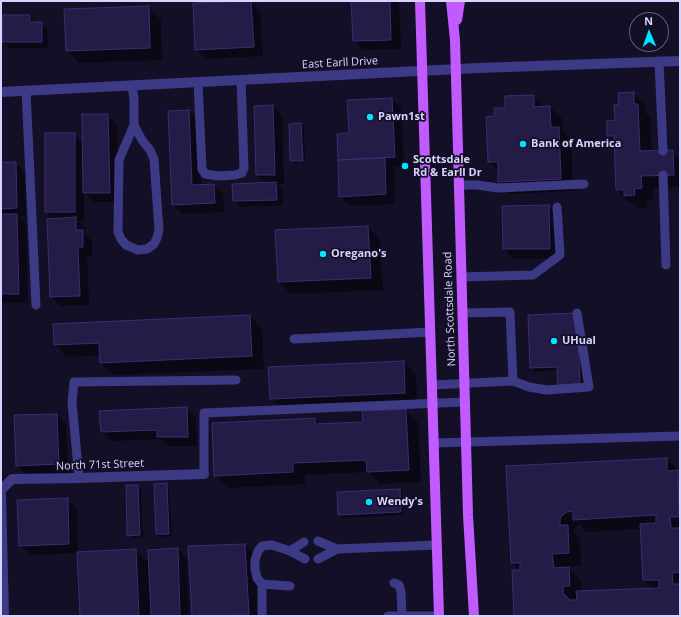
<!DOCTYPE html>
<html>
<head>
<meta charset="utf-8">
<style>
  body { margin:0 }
  #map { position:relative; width:681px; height:617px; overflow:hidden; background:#130f26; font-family:"Open Sans",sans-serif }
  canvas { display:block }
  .frame { position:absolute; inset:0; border:2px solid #d9d4ff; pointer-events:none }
  .north { position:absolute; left:629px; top:12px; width:40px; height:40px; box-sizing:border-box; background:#130f26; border:1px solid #625e7d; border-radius:50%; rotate:358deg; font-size:11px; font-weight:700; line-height:16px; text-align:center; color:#d9d4ff }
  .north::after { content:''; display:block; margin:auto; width:14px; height:18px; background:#00e5ff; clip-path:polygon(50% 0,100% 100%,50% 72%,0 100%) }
</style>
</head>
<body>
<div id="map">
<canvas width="681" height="617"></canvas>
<div class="frame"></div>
<div class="north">N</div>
</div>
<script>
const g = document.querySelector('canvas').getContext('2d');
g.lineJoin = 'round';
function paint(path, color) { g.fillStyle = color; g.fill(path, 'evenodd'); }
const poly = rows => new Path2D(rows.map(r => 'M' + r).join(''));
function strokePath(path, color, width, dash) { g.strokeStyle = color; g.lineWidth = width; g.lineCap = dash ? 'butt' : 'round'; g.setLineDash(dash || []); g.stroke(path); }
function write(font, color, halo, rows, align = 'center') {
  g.font = font + ' "Open Sans",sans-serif'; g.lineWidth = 3.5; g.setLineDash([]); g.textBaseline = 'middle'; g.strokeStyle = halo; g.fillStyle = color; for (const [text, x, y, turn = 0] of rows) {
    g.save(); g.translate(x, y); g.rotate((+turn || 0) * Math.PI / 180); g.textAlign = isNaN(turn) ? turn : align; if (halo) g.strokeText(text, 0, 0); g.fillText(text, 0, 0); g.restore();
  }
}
const shadow = poly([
  [352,1,399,1,401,49,363,50,354,41],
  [251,2,260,11,263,56,206,59,196,49],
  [148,7,161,20,162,60,79,63,67,50],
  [30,16,36,23,41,23,47,30,48,48,9,48,3,42],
  [633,93,646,106,646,113,650,117,652,152,672,151,680,159,680,187,653,188,654,200,646,201,647,207,638,208,632,202,629,202,617,190,615,143,608,136,608,121,616,121,620,105],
  [533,96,545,107,550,107,562,119,563,132,571,140,573,191,512,194,499,181,499,172,489,162,495,117],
  [391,99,401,108,404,166,394,167,395,204,350,206,340,196,338,135,350,134],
  [272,106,282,116,284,184,277,184,282,189,283,205,240,207,234,201,266,183,257,175],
  [189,112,198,121,201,185,213,185,223,194,224,212,182,214,173,204],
  [107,115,117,125,119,202,94,202,84,192,84,221,78,221,85,228,85,234,92,241,92,256,87,256,89,305,60,306,51,297,54,219,46,212,74,134,83,143],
  [301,124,304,127,305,163,294,163,291,161],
  [1,163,16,163,25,173,26,217,19,217,26,224,28,303,1,303],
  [548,206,558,215,559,258,514,259,504,249,503,207],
  [368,227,380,240,383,290,291,294,279,282],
  [250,316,262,329,264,369,113,375,101,363,101,355,67,357,55,344],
  [580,317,582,386,558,370,534,371,531,368],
  [404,362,416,375,417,405,283,411,271,398],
  [187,408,196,418,197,446,168,446,161,439,112,441,102,432],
  [406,410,418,423,421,482,380,484,369,472,305,475,305,484,228,488,215,475,315,419,320,425,364,423],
  [57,415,66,424,68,473,26,475,17,465],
  [667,459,679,471,680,474,680,616,515,616,520,571,512,563,507,467],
  [579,524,586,532,642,529,644,580,653,589,582,592,581,581,569,568,562,568,562,566,581,566,580,539,572,531],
  [166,484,169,487,172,536,160,537,157,534],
  [127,486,138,486,141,489,143,538,131,538,128,535],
  [399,490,402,493,403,515,342,518,339,515],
  [67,499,77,509,78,553,135,550,148,562,148,573,150,573,178,549,187,559,189,616,81,616,78,553,30,555,20,545],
  [245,545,257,557,260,616,193,616,189,547]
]);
const building = poly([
  [251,1,254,47,195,50,193,3,251,1],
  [351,1,390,1,391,40,353,41,351,1],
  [149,6,150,48,66,51,64,9,149,6],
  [2,15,30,15,30,22,42,22,42,42,2,42,2,15],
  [634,92,634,104,638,104,640,151,673,150,674,175,641,176,642,188,634,189,635,195,624,196,624,190,616,190,614,136,607,136,607,121,615,120,614,105,619,104,618,93,634,92],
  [534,95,534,107,550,106,551,127,559,127,561,179,498,182,498,162,488,162,486,117,494,116,494,108,505,108,505,96,534,95],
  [392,98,395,157,338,160,337,134,349,133,347,100,392,98],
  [273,105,275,175,256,175,254,106,273,105],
  [189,110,192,185,214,184,215,203,172,205,168,111,189,110],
  [82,114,108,114,110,193,83,193,82,114],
  [301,123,303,161,290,161,289,124,301,123],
  [45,133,75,133,75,212,45,212,45,133],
  [385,158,386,194,339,197,338,160,385,158],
  [1,162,16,162,17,208,1,209,1,162],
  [276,182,277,200,233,201,232,184,276,182],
  [549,205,550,249,503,249,502,206,549,205],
  [1,214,17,214,19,294,1,294,1,214],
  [76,217,76,230,83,230,83,247,78,247,80,296,50,297,47,219,76,217],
  [368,226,371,278,278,282,275,230,368,226],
  [577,313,580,384,558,385,557,367,530,368,528,315,577,313],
  [250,315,252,356,100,363,99,343,54,345,53,324,250,315],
  [404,361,405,393,270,399,268,367,404,361],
  [187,407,188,437,157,437,157,430,101,432,99,411,187,407],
  [406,409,409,470,367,472,366,460,293,463,293,472,214,476,212,423,315,418,315,424,363,422,362,411,406,409],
  [57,414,59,464,16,466,14,415,57,414],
  [667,458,667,471,678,470,679,517,670,517,671,528,680,528,680,572,672,573,673,584,680,584,680,616,514,616,512,570,520,570,520,563,511,563,506,466,667,458],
  [573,511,573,520,656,515,656,523,640,524,643,580,659,580,659,588,576,591,577,600,570,600,563,593,563,586,570,586,569,567,554,568,552,554,569,553,568,525,560,525,560,518,566,512,573,511],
  [167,483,169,534,156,534,154,484,167,483],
  [126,485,138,485,140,535,127,536,126,485],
  [400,489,401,512,338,515,337,492,400,489],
  [68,498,69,544,19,546,17,500,68,498],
  [245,544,249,615,192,616,188,546,245,544],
  [178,548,180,616,151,616,148,550,178,548],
  [136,549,139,616,80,616,77,552,136,549]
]);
const service = poly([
  [659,61,663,151],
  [198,82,202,169,205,174,219,176,235,175,242,173,244,168,241,80],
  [132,85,134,99,134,125,119,160,118,232,121,239,126,245,138,250,147,249,154,244,157,238,159,230,154,159,150,150,142,140,134,125],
  [26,90,36,305],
  [663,175,666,265],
  [458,185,477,185,498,188,584,184],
  [461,277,533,275,560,255,557,207],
  [294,339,431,332],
  [513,381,529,387,547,390,589,387,577,313],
  [432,385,513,381,510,312,462,313],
  [434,443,680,436],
  [204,474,204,413,464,402],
  [79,478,72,403,74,382,236,380],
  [318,541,337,549,437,545],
  [290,551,305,559],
  [318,559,337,549],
  [394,583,399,585,401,592,402,615],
  [262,584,290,586],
  [262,616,262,584,257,578,255,569,255,560,258,551,262,546,272,545,290,551,304,542],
  [388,616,436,616]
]);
const minor = poly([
  [1,490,12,479,79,478,204,474],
  [1,495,4,616]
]);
const tertiary = poly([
  [1,92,478,68,680,61]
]);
const primary = poly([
  [420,1,439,616],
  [451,1,455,40,468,515,474,616],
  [457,20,460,1]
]);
const markers = [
  [370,117,4,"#00e5ff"],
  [523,144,4,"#00e5ff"],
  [405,166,4,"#00e5ff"],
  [323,254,4,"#00e5ff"],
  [554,341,4,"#00e5ff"],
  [369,502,4,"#00e5ff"]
];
const streetNames = [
  ["East Earll Drive",340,63,-3],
  ["North Scottsdale Road",450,309,-92],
  ["North 71st Street",100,465,-2]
];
const poiNames = [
  ["Pawn1st",378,117],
  ["Bank of America",531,144],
  ["Scottsdale",413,160],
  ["Rd & Earll Dr",413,173],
  ["Oregano's",331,254],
  ["UHual",562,341],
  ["Wendy's",377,502]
];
paint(shadow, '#0007');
paint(building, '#241b47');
strokePath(building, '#3b2d73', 1);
strokePath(service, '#3d3a85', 9);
strokePath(minor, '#3d3a85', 10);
strokePath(tertiary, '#3d3a85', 10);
strokePath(primary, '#c25bff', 10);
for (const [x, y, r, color] of markers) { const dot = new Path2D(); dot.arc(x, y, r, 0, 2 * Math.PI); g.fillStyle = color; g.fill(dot); strokePath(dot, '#130f26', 1.5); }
write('11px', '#d9d4ff', '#130f26', streetNames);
write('bold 11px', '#d9d4ff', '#130f26', poiNames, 'left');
</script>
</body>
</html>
